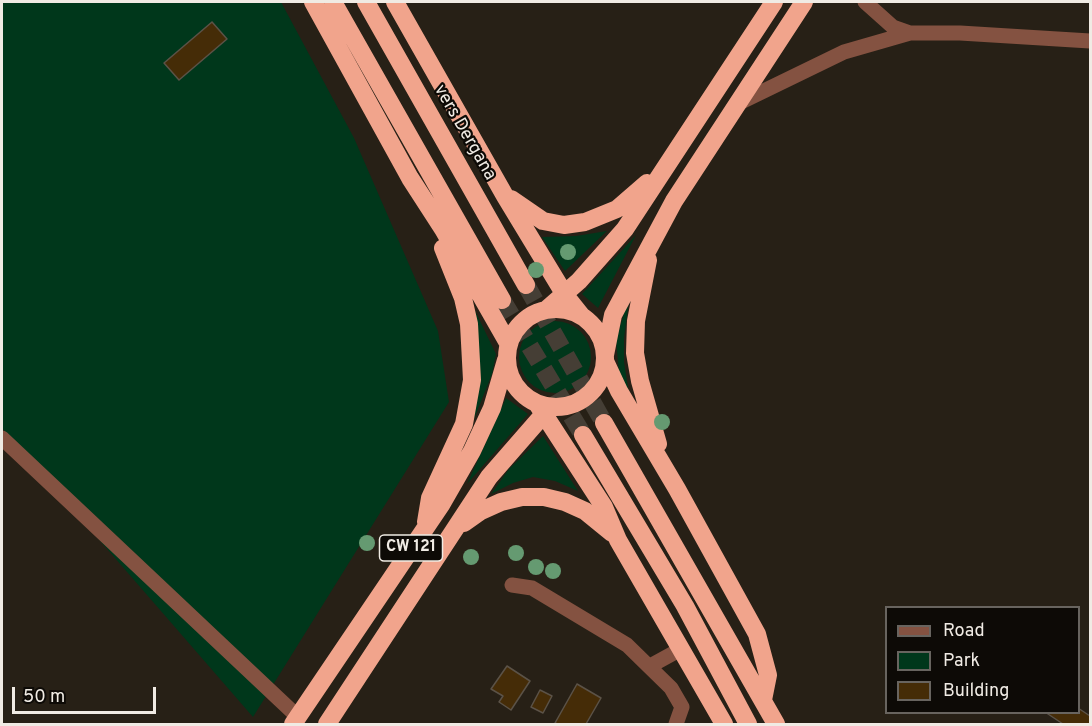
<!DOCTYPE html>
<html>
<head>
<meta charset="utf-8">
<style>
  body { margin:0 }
  #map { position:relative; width:1092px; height:726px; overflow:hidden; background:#272016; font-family:Overpass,sans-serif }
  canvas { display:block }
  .frame { position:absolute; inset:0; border:3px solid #f0ebe4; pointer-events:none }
  .legend { position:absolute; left:885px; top:606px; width:195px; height:108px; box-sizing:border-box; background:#0d0a06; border:2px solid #68645f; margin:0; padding:8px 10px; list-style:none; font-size:18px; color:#f0ebe4 }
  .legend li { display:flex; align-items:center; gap:12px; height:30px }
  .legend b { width:30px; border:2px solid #68645f }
  .scale { position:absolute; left:12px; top:687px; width:144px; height:27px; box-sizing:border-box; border:3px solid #f0ebe4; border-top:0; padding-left:8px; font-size:18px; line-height:21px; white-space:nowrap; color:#f0ebe4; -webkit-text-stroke:4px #0d0a06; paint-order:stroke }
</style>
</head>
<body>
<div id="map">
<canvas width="1092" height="726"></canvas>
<div class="frame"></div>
<ul class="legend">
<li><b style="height:8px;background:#845241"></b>Road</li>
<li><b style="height:16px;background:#00371b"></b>Park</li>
<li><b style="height:16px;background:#452c07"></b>Building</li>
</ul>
<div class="scale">50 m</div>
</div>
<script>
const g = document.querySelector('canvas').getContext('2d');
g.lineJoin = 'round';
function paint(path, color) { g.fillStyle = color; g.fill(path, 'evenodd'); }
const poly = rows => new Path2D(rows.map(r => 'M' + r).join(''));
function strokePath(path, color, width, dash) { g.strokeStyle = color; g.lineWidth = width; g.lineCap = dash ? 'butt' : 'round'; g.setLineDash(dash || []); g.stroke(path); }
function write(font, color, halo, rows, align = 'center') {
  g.font = font + ' Overpass,sans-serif'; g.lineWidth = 4.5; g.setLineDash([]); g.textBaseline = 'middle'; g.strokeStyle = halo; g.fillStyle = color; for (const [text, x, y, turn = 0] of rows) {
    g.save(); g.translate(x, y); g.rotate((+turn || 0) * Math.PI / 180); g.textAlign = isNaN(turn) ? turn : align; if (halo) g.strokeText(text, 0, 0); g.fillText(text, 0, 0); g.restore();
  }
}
const green = poly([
  [2,2,281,2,354,138,438,331,449,402,253,717,2,428],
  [607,231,565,271,542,237,576,236],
  [636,235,598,308,582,294],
  [466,292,496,354,492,374,470,429],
  [630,293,624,338,624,362,630,400,619,373,616,340],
  '519 357a36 36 0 1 1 72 0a36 36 0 1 1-72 0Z',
  [506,398,528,414,467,484],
  [543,436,578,491,555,481,533,477,513,483,491,494,509,469]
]);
const building = poly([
  [212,22,227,39,179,80,164,63,212,22],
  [507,666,530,681,511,710,499,702,503,696,491,689,507,666],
  [577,684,601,698,586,724,558,724,555,723,577,684],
  [540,690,552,696,543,713,531,707,540,690],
  [1078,708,1090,716,1090,724,1063,724,1045,712,1078,712,1078,708]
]);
const highwayTunnel = poly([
  [526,285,604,423],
  [502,300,583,435]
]);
const minor = poly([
  [910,33,960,33,1090,41],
  [739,103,844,52,910,33,893,27,865,2],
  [2,438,298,717],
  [512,585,532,588,627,645,671,688,682,707,676,724],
  [650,666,681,649]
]);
const highway = poly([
  [313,2,410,178,443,229,508,343],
  [333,2,502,300],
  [366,2,526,285],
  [395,2,505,196,565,295,581,315],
  [511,199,543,221,564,225,585,222,617,209,647,183],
  [648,260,636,321,635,353,640,381,658,444],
  '507 358a49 49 0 1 1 98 0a49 49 0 1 1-98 0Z',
  [547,309,579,281,625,229,774,2],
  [605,355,613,315,674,201,804,2],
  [605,361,619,391,677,489,757,634,768,675,763,700],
  [538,405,604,507,618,540,724,724],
  [604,423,776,724],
  [583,435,685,606,748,724],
  [426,522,430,498,464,424,472,380,469,324,463,298,443,248],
  [464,523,481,511,501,502,522,497,544,497,565,502,585,511,612,533],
  [293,724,441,505,472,451,492,408,506,360],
  [327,724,489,477,550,407]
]);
const trees = [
  [568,252],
  [536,270],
  [662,422],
  [367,543],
  [516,553],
  [471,557],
  [536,567],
  [553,571]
];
const shields = [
  [411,548,63]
];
const shieldNames = [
  ["CW 121",411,548]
];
const streetNames = [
  ["vers Dergana",464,133,60]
];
paint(green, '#00371b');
paint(building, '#452c07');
strokePath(building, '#5b5247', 1.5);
strokePath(highwayTunnel, '#453e35', 18, [18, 9]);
strokePath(minor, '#845241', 15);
strokePath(highway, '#f1a48c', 18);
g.fillStyle = '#659a71';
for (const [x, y] of trees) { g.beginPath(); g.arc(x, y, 8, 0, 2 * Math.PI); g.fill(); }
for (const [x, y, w] of shields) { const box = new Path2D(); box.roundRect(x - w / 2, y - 13, w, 26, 4.5); g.fillStyle = '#0d0a06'; g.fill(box); strokePath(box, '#f0ebe4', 1.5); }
write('bold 16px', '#f0ebe4', null, shieldNames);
write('18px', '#f0ebe4', '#0d0a06', streetNames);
</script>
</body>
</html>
